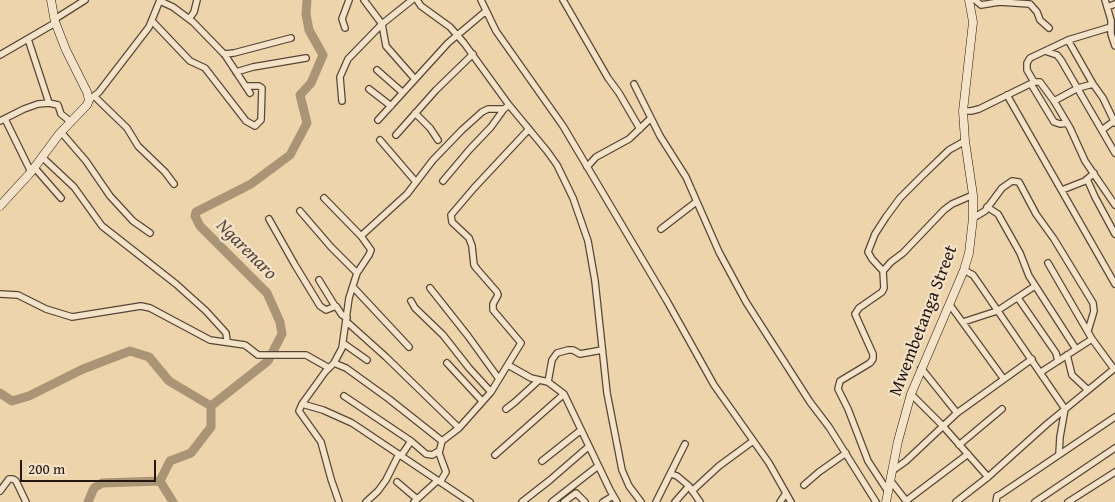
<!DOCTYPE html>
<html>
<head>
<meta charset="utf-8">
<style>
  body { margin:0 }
  #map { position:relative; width:1115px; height:502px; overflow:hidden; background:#eed4ab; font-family:"Gentium Book Plus",serif }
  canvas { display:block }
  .scale { position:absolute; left:20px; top:460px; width:136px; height:22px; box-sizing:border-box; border:2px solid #251710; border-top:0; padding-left:6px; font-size:15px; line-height:18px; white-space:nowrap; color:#251710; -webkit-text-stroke:4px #f4e3c8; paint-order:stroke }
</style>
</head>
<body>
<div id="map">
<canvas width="1115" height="502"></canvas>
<div class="scale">200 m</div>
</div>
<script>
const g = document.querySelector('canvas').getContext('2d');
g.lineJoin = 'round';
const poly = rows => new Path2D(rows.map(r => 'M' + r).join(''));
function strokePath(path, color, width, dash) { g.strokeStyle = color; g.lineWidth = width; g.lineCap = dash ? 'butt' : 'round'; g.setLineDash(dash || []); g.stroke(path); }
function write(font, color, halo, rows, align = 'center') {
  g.font = font + ' "Gentium Book Plus",serif'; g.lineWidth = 4.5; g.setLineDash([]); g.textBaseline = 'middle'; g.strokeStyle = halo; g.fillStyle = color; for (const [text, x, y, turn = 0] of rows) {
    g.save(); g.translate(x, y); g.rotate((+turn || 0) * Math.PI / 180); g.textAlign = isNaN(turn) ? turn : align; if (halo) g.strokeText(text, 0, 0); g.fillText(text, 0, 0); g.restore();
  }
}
const river = poly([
  [0,393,12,401,29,396,83,369,130,351,149,357,169,381,211,406,268,361,282,334,280,322,267,293,200,226,195,216,196,212,251,184,290,155,307,123,300,95,311,83,323,55,309,30,306,14,307,0],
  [88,502,94,488,102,483,160,481],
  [173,502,160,481,170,461,191,453,211,427,211,406]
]);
const street = poly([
  [364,0,382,24,386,46,414,78],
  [417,0,421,6,450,27,464,43,509,105,547,151,557,165,573,198,588,241,595,281,607,393,622,470,629,486,641,502],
  [481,0,496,31,563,126,667,301,714,385,769,463,791,502],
  [563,0,608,78,619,93,640,129],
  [975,0,981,5,999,2,1030,4,1037,12,1040,20,1049,28],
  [1105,0,1111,20,1111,34,1115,46],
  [160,1,173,7,193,22,225,55,250,93],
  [1107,7,1115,4],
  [55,19,85,0],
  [189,19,194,12,197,0],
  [152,21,190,61,205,68,246,121,255,126,261,120,262,88,259,86,246,86],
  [345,28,342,19,349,0],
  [28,39,49,103],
  [1068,40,1093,84,1103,98,1115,123],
  [1045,51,1057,55,1061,60,1115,153],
  [224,54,234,53,291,38],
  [0,55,55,23],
  [377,70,402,92],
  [236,72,253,67,306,58],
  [1034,82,1027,70,1027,63,1030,58,1068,40,1111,27],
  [634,84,660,136,686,177,719,252,746,302,810,402,829,427,876,502],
  [1031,84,1054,122,1060,124,1067,123],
  [369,89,391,106],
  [1007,95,1115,284],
  [94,96,127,128,138,146,165,172,174,184],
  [89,100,99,92,149,27,160,0],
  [342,101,340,77,348,59,382,24,412,0],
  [1054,101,1078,88,1093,84],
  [963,111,971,111,979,109,1034,82,1040,82,1054,101,1070,128,1085,161,1115,205],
  [415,113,430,128,438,140],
  [5,119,31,172],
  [378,120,448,43,486,11],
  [0,121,24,109,38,104,49,103,58,105,61,114,71,122],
  [1102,130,1114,121],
  [61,132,86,161,110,196,133,221,150,233],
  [396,135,436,90,473,54],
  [380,140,416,182],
  [42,157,74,187,102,226,176,284,206,311,226,333,227,341],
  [34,167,61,198],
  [587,167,596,157,629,139,651,118],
  [1087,179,1095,197,1115,234],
  [443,181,470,149,491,127,504,109],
  [1062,190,1085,181,1094,173],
  [324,198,361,236,371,250,369,255,357,273,349,298,342,348,334,363,325,372,315,386,302,404,299,411,321,442,331,479,339,502],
  [987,207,998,214,1020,253,1029,276,1076,349],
  [300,211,331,247,357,273],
  [973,218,985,211,1002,188,1012,181,1019,182,1036,214,1054,239,1093,303,1094,311,1088,331],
  [269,219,295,265,320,306,326,310,336,306,342,315,347,318],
  [661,229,696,202],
  [361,236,407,194,433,160,462,130,482,112,488,109,504,109,509,105],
  [1048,263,1092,339,1114,369],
  [964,270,973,275,978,282,1065,409,1060,437,1059,454],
  [883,271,872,259,868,252,875,234,886,217,900,198,922,176,949,150,965,141],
  [319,280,335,306],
  [353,287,409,347],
  [430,288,468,336,499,379],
  [0,294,18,295,46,309,72,317,141,306,150,308,210,340,245,345,258,355,306,355,329,368],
  [1018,298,1056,353,1058,361],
  [411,301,415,308,443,335,469,368,491,392],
  [950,305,1003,378],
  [347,322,386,357,459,428],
  [963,322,997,311,1035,286],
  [343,343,367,360],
  [1067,355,1072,375,1088,390],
  [334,363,346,368,389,399,442,441],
  [447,363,482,401],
  [508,365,531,378,548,382,564,394,610,490,617,502],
  [921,368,957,413],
  [1041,372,1092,339],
  [548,382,552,360,557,353,568,350,573,350,580,354,602,350],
  [911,394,942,425,988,477],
  [344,396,411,441,426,454,432,455,439,451],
  [302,404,323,410,352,423,470,502],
  [506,409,515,402,538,381],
  [959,445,1002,409],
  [495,455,564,394],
  [401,456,411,441],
  [542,461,581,430],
  [892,471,906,461,957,413,1032,359],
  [671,474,677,476,689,486,700,502],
  [890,480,907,502],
  [397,482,417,499],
  [440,482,446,472,439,453,442,441,459,428,491,392,521,343,493,310,493,304,498,295,497,292,477,269,474,265,472,246,469,238,452,222,451,215,474,188,529,129],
  [804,485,819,472,846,453],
  [887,490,868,461,848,409,838,389,840,381,870,363,873,359,873,354,855,314,859,308,882,292,884,288,883,271,891,262,903,253,944,210,952,204,973,195],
  [0,491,9,479,13,479,16,481,26,502],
  [692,491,719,466,753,441],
  [906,501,968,454],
  [366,502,378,491,386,480,399,454],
  [414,502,437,481],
  [522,502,550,480,588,447],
  [552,502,598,466],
  [564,502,576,493,585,502],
  [603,502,613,496],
  [656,502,685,444],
  [675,502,689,486],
  [780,502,786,493],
  [956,502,988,477,1047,424,1115,368],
  [996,502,997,496,1001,494,1115,417],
  [1035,502,1115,448],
  [1068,502,1115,472]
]);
const secondary = poly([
  [0,206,31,172,60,133,87,105,89,100,87,92,66,50,55,22,51,0],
  [886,502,898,441,911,394,964,270,969,253,973,218,973,195,965,141,963,111,973,22,969,0]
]);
const streetNames = [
  ["Mwembetanga Street",924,321,-69]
];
const waterNames = [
  ["Ngarenaro",246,250,45]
];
strokePath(river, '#aa9476', 9);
strokePath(street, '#574637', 8);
strokePath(secondary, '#251710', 9);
strokePath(street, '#f4e3c8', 5.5);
strokePath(secondary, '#f4e3c8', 8);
write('18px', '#251710', '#f4e3c8', streetNames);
write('italic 19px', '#5a4939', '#f4e3c8', waterNames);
</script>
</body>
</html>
